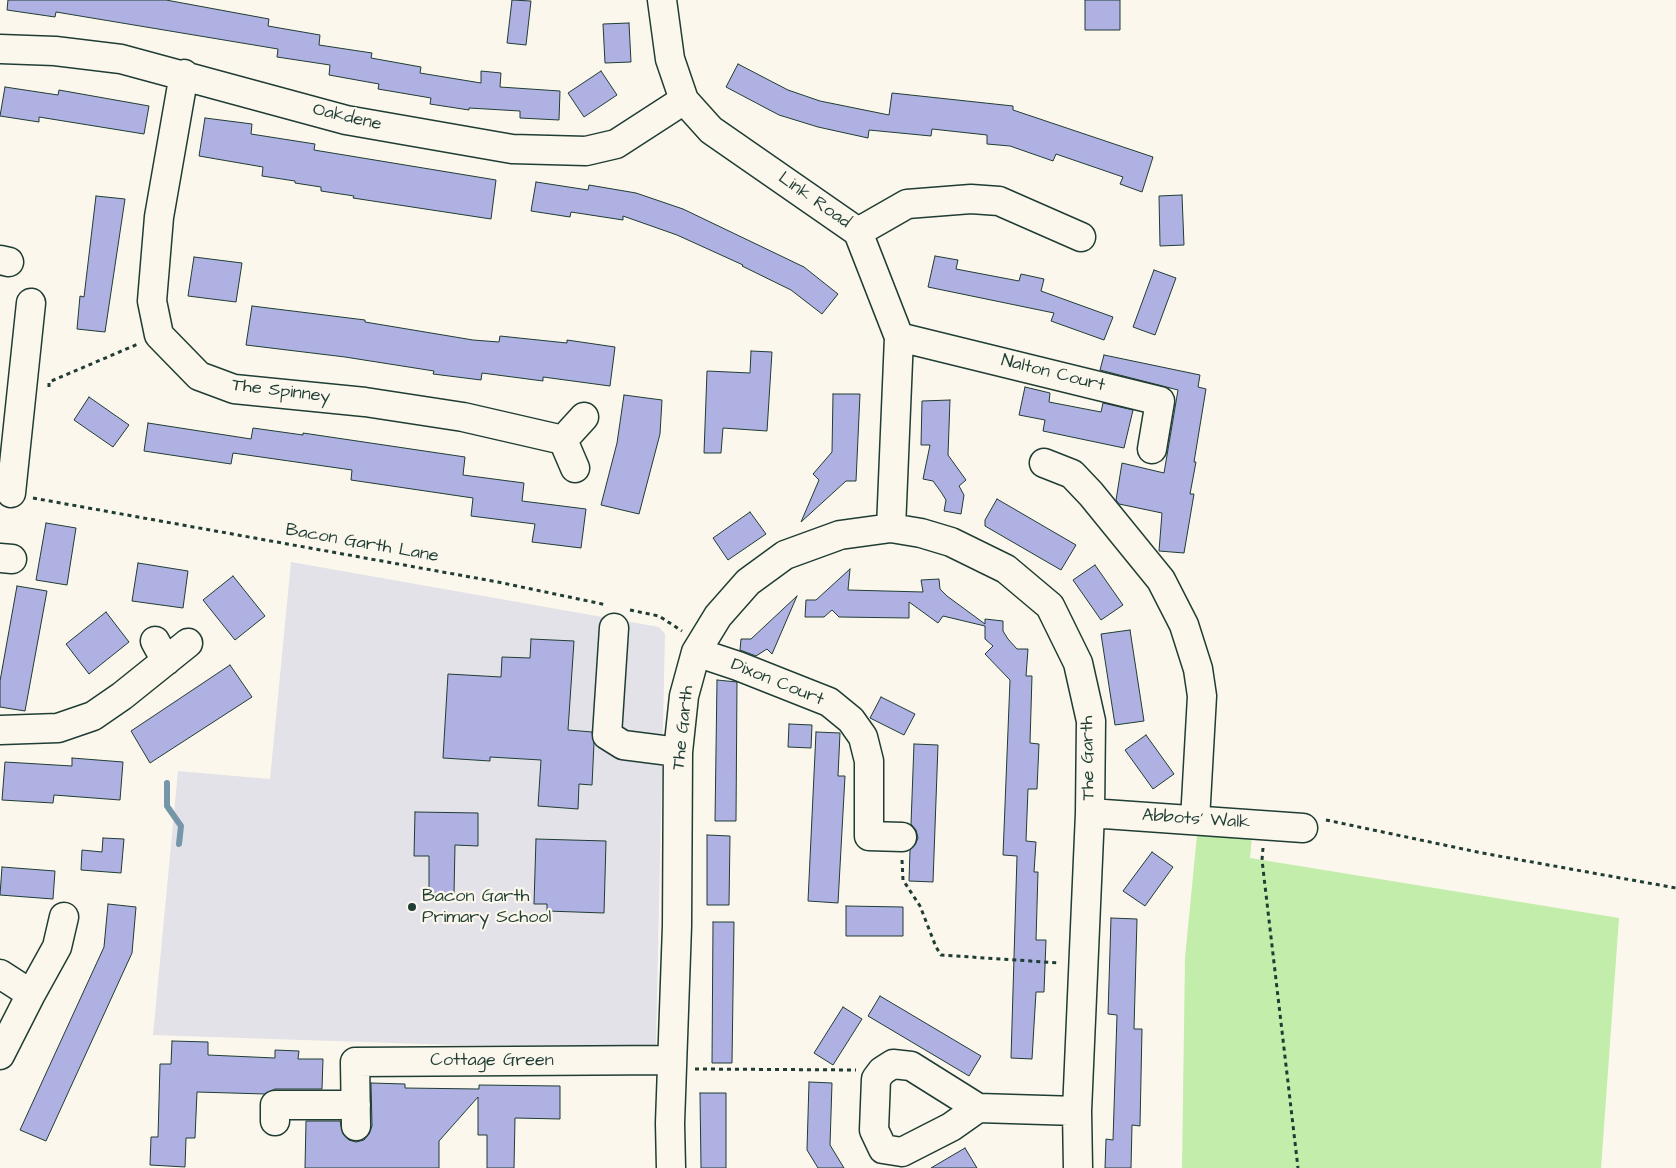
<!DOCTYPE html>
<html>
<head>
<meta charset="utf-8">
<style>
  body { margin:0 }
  canvas { display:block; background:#fbf7ec }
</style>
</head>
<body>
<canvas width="1676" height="1168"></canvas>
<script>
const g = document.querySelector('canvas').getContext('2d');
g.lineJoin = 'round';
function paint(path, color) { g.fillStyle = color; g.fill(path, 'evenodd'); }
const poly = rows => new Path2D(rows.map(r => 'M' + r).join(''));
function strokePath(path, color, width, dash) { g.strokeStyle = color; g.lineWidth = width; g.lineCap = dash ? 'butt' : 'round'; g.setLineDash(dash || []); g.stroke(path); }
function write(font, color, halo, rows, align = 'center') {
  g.font = font + ' "Architects Daughter",sans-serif'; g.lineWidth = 4.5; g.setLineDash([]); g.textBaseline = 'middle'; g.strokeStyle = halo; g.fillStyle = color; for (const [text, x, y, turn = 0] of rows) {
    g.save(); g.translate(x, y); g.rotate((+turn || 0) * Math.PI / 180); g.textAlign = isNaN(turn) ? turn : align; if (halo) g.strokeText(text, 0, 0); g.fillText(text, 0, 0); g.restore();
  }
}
const built = poly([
  [291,562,659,627,665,634,656,1045,454,1045,153,1035,178,771,270,779]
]);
const green = poly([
  [1197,835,1252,837,1250,858,1619,918,1601,1168,1182,1168,1185,958]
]);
const stream = poly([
  [167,783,167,806,181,826,179,844]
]);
const building = poly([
  [8,0,166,0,269,19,268,26,320,35,319,45,372,53,371,58,421,67,420,73,481,83,481,71,501,73,500,87,560,91,559,120,520,118,520,111,469,108,469,110,430,104,431,98,378,89,379,84,329,75,330,65,277,57,278,49,56,12,55,17,7,10,8,0],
  [512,0,531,1,526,45,507,43,512,0],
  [1085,0,1120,0,1120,30,1085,30,1085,0],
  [629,23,631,62,605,63,603,24,629,23],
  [738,64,788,90,820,101,889,115,892,93,1013,106,1013,110,1153,157,1142,192,1120,184,1123,177,1056,154,1053,161,1010,146,987,144,987,135,932,129,931,136,869,130,868,138,818,127,779,115,726,87,738,64],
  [601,71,617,95,584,117,568,93,601,71],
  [5,87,58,95,59,90,149,106,144,134,39,117,39,122,0,116,5,87],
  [205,118,252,124,251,134,315,144,314,150,496,180,491,219,353,198,354,196,321,191,321,187,295,183,295,181,262,176,263,167,199,156,205,118],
  [536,182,588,190,589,185,636,193,683,209,804,267,838,294,822,314,791,290,742,266,743,265,677,235,623,216,623,220,571,212,570,217,531,211,536,182],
  [1182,195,1184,245,1160,246,1159,196,1182,195],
  [96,196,125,199,105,332,77,329,80,296,84,297,96,196],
  [935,256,958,260,956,269,1019,281,1021,274,1044,279,1041,291,1113,317,1104,340,1051,321,1054,313,928,287,935,256],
  [194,257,242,263,236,302,188,296,194,257],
  [1154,270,1176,278,1155,335,1133,327,1154,270],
  [252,306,365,320,365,322,473,340,499,342,500,336,567,343,567,340,615,347,610,386,543,377,543,381,482,373,481,380,433,374,434,371,345,357,246,345,252,306],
  [751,351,772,352,767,431,723,428,721,453,704,453,707,371,750,373,751,351],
  [1104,355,1200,375,1198,387,1206,389,1194,462,1196,462,1190,494,1194,494,1184,553,1159,551,1162,513,1119,504,1116,500,1122,463,1164,473,1178,390,1100,370,1104,355],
  [1025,387,1050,393,1049,402,1101,412,1103,403,1133,410,1124,448,1043,431,1045,420,1019,415,1025,387],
  [833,394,860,394,856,481,846,481,801,522,819,480,813,474,832,452,833,394],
  [624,395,662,400,660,434,639,514,601,505,617,443,624,395],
  [89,397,129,425,113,447,74,420,89,397],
  [950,400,948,455,966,480,959,486,964,495,961,514,944,511,946,500,941,492,933,481,923,479,930,445,921,445,922,401,950,400],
  [148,423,251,439,253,428,303,435,303,433,465,457,463,475,524,483,522,501,586,509,581,548,532,542,535,524,471,516,473,498,351,480,352,470,233,453,231,464,144,451,148,423],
  [997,499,1076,545,1061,570,985,526,985,520,997,499],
  [750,512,766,534,728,560,713,538,750,512],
  [46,523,76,528,67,585,36,580,46,523],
  [138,563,188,571,183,608,132,601,138,563],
  [1095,565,1123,605,1101,620,1073,580,1095,565],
  [850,569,848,590,923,592,921,580,939,579,940,589,947,596,985,624,985,619,1003,621,1003,631,1008,639,1017,649,1028,649,1026,676,1032,676,1030,743,1039,744,1037,789,1028,789,1026,841,1036,842,1034,872,1038,872,1036,940,1046,940,1044,992,1036,992,1032,1059,1011,1058,1017,856,1003,855,1010,680,985,654,993,646,985,639,985,626,943,616,938,623,909,602,909,618,839,617,832,610,824,617,805,617,806,600,816,600,850,569],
  [233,576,265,616,235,640,203,600,233,576],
  [17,586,47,591,25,711,0,707,0,681,17,586],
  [797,596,772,654,767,649,756,656,740,650,741,639,751,639,797,596],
  [106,612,129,642,89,674,66,644,106,612],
  [1130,630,1144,721,1115,725,1101,634,1130,630],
  [531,639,574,641,568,730,592,732,594,743,592,785,579,784,578,809,538,806,541,760,490,757,490,761,443,758,448,674,501,677,502,657,530,658,531,639],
  [230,665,252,697,150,763,131,731,230,665],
  [717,680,737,682,736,821,715,821,717,680],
  [881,697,915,714,904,735,870,718,881,697],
  [789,724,812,725,811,748,788,747,789,724],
  [816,732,840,733,838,776,845,776,838,903,808,901,816,732],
  [1146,735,1174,774,1153,789,1125,750,1146,735],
  [914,744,938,745,933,882,909,881,910,850,915,845,918,838,916,830,911,824,914,744],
  [72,758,123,762,120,800,54,795,53,803,2,800,5,762,72,766,72,758],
  [415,812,478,813,478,846,455,845,454,894,429,894,429,856,414,856,415,812],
  [707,835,730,836,729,905,707,905,707,835],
  [103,838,124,839,121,873,81,870,82,850,102,852,103,838],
  [536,839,606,841,604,913,547,911,547,904,534,904,536,839],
  [1152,852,1173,867,1145,906,1123,891,1152,852],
  [2,867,55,871,53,899,0,895,2,867],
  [108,904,136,907,132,953,46,1141,20,1130,104,947,108,904],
  [846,906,903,907,903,936,846,936,846,906],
  [1111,918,1137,919,1134,1029,1142,1029,1140,1126,1132,1125,1131,1168,1105,1168,1106,1139,1113,1140,1117,1015,1108,1014,1111,918],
  [713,922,734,922,732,1063,712,1063,713,922],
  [880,996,981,1056,969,1076,868,1016,880,996],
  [843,1007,862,1019,833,1065,814,1053,843,1007],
  [172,1041,208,1042,208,1055,275,1058,275,1050,299,1051,298,1059,323,1059,322,1089,275,1089,265,1094,197,1092,195,1138,186,1138,185,1167,150,1165,151,1137,158,1137,160,1064,171,1064,172,1041],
  [809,1082,832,1083,830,1145,844,1168,818,1168,807,1150,809,1082],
  [371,1083,405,1084,405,1088,479,1089,479,1085,560,1086,560,1119,515,1118,514,1168,487,1168,487,1135,478,1135,478,1097,439,1141,439,1168,305,1168,306,1121,340,1121,343,1134,349,1140,356,1142,364,1140,369,1134,372,1126,371,1083],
  [700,1093,726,1093,726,1168,701,1168,700,1093],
  [965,1148,977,1168,931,1168,965,1148]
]);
const path = poly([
  [49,387,49,382,138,344],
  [33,498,498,582,607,605],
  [630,610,659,616,682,631],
  [1326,820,1482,853,1676,888],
  [1263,848,1262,860,1298,1168],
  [902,860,903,880,920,906,936,947,941,955,1060,963],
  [695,1069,856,1070]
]);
const minor = poly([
  [662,0,670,59,684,100,711,130,858,232,899,337,891,528],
  [0,49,55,51,121,59,346,120,512,149,586,151,616,144,684,100],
  [184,74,159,217,152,301,159,335,199,376,234,389,365,402,463,417,563,440],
  [858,232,907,204,971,199,999,201,1081,237],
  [0,260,9,262],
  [899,337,1160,401,1152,449],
  [1044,463,1072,474,1091,494,1161,580,1184,625,1198,669,1202,696,1195,820],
  [575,468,563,440,584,417],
  [11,493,31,303],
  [0,558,12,559],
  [614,628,607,735,623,745,678,752],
  [155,641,166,661],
  [696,652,738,666,829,702,851,720,863,737,869,761,869,836,902,837],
  [0,730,58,728,93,716,122,696,188,643],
  [1090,813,1303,828],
  [0,974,31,994,0,1055],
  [31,994,57,947,64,917],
  [978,1108,911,1066,893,1064,882,1071,876,1079,874,1130,883,1149,902,1152,951,1127,978,1108,1077,1111],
  [275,1121,275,1105,356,1105],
  [356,1126,355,1062,672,1060],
  [671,1168,670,1123,677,926,678,752,684,696,696,652,718,616,748,582,785,555,840,535,891,528,921,533,951,542,1006,569,1050,606,1078,663,1091,721,1090,813,1077,1111,1078,1168]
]);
const markers = [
  [412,907,5,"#1f3d34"]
];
const streetNames = [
  ["Oakdene",347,118,13],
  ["Link Road",814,201,35],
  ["Nalton Court",1053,374,14],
  ["The Spinney",281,392,7],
  ["Bacon Garth Lane",362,544,10],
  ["Dixon Court",777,683,22],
  ["The Garth",684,728,-84],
  ["The Garth",1089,758,-91],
  ["Abbots' Walk",1196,820,4],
  ["Cottage Green",492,1061]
];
const poiNames = [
  ["Bacon Garth",422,897],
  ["Primary School",422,918]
];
paint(built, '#e4e2e9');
paint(green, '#c2edaa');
strokePath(stream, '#7496a8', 6);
paint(building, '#afb1e2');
strokePath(building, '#1f3d34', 1);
strokePath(minor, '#1f3d34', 31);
strokePath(path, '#1f3d34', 3, [4, 4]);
strokePath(minor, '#fbf7ec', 28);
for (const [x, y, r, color] of markers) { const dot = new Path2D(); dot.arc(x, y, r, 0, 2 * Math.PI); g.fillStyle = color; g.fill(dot); strokePath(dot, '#fbf7ec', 2); }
write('18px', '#1f3d34', '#fbf7ec', streetNames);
write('18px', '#1f3d34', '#fbf7ec', poiNames, 'left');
</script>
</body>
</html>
